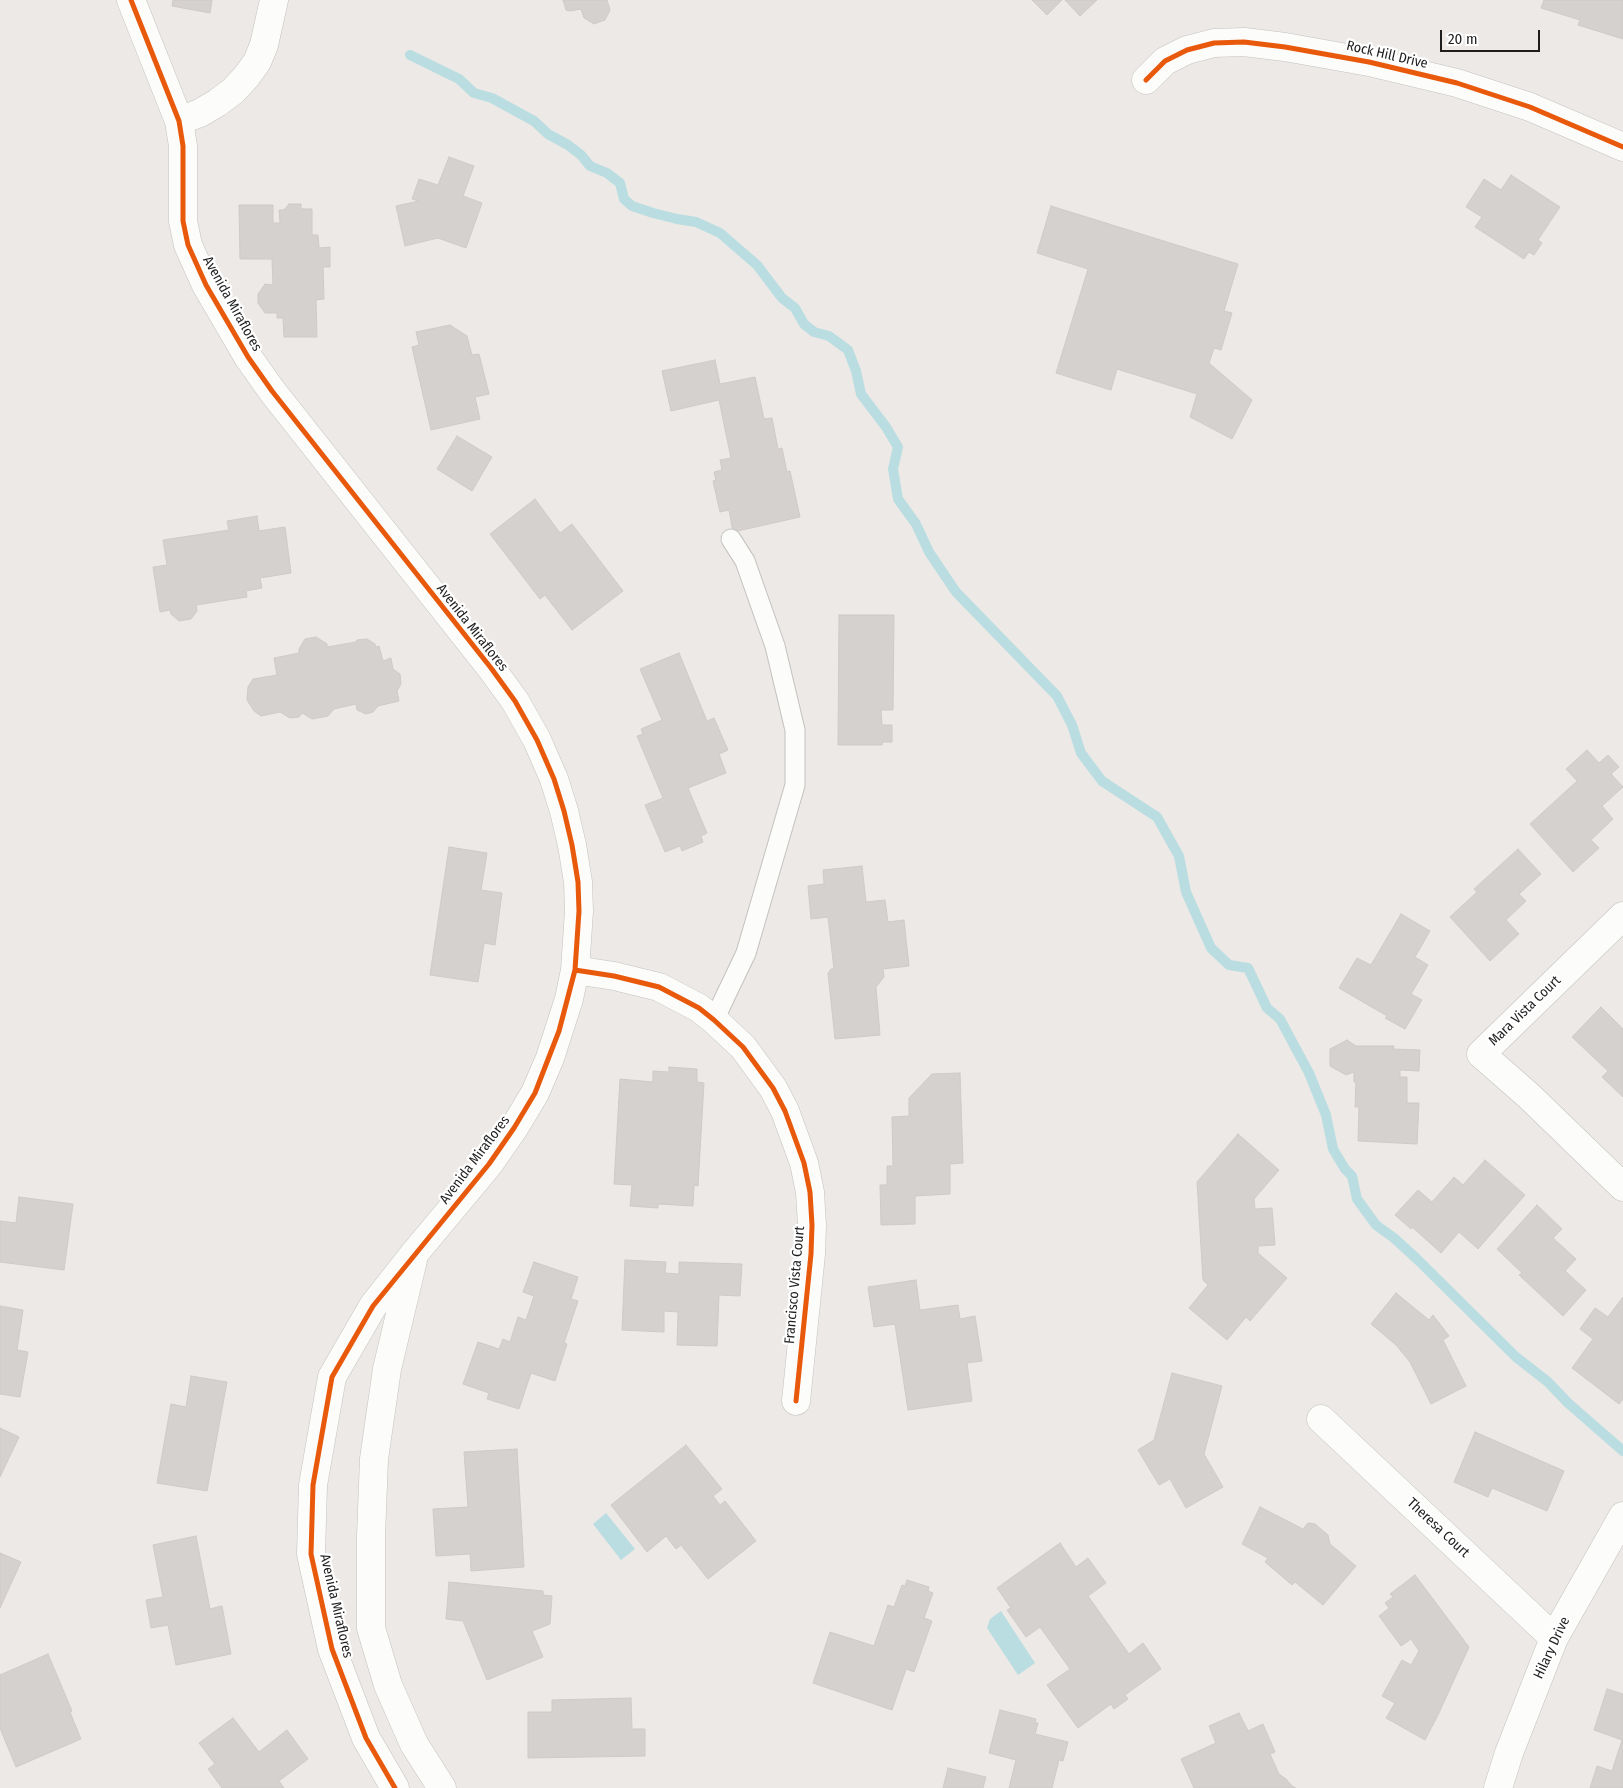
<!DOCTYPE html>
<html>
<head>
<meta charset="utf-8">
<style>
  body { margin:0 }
  #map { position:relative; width:1623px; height:1788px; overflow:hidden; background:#ece9e6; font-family:"Fira Sans Condensed",sans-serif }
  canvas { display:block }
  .scale { position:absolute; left:1440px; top:30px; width:100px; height:22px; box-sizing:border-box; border:2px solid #1e1e1e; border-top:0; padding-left:6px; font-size:15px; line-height:18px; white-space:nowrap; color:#1e1e1e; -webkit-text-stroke:4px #fff; paint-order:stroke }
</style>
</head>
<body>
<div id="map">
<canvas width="1623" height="1788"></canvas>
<div class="scale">20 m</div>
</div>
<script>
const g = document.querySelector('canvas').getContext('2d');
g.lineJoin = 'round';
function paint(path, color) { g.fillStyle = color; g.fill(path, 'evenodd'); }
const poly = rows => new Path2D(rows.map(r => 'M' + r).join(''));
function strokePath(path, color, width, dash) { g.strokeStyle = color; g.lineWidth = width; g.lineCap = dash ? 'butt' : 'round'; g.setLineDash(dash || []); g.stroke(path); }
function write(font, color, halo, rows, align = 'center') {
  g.font = font + ' "Fira Sans Condensed",sans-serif'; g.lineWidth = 4.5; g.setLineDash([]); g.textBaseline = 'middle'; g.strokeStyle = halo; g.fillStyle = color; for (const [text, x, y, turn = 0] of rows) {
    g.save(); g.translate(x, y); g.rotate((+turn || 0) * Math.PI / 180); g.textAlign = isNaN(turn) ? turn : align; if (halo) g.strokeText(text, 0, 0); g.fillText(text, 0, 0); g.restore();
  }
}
const water = poly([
  [606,1513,635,1549,621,1560,593,1524],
  [1001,1611,1035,1663,1018,1675,987,1628,990,1619]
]);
const stream = poly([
  [410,55,459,79,474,93,492,98,534,121,548,134,568,145,581,155,590,166,607,173,620,183,624,199,632,206,653,213,677,219,696,222,720,233,757,265,782,298,795,308,804,324,814,332,829,336,848,350,856,371,861,394,886,427,898,447,893,469,898,499,916,524,929,552,956,592,1057,696,1072,725,1081,753,1102,781,1157,817,1179,856,1186,892,1211,948,1229,965,1248,968,1267,1008,1280,1019,1309,1073,1326,1115,1333,1149,1345,1169,1352,1176,1357,1199,1376,1225,1394,1238,1417,1259,1516,1357,1548,1382,1568,1403,1623,1451]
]);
const building = poly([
  [173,0,212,0,210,13,172,6,173,0],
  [563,0,607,0,610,10,605,20,594,24,584,18,581,9,570,11,566,10,563,0],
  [1032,0,1062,0,1047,15,1032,0],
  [1065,0,1097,0,1080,16,1065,0],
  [1544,0,1623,0,1623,39,1578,25,1580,20,1541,8,1544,0],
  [449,157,474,166,463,196,482,203,466,248,438,238,405,246,396,206,419,201,412,199,419,179,438,185,449,157],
  [1511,175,1560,207,1538,240,1542,243,1534,255,1529,252,1524,259,1475,227,1482,217,1466,207,1484,179,1501,190,1511,175],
  [289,204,301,204,301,209,312,209,312,235,318,235,319,248,330,247,330,267,323,267,324,299,316,300,317,337,284,337,283,318,277,318,277,313,265,313,258,303,258,294,265,284,273,285,272,259,240,259,239,205,273,205,273,223,280,223,279,210,284,210,289,204],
  [1051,206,1238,264,1224,311,1232,313,1221,350,1214,348,1209,363,1252,400,1232,439,1190,417,1197,394,1117,369,1111,390,1056,373,1088,269,1037,253,1051,206],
  [450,325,467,336,472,355,479,354,489,394,475,397,480,419,431,430,412,347,419,345,416,332,450,325],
  [715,360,720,384,755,377,764,419,772,418,778,449,782,448,787,472,790,471,800,517,733,532,729,510,720,512,713,481,716,480,714,472,722,470,720,460,731,458,719,400,671,411,662,371,715,360],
  [457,436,492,457,472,491,437,469,457,436],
  [535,499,560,533,572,524,623,591,572,630,545,595,540,599,490,534,535,499],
  [257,516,259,531,285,527,291,573,260,578,262,588,246,591,247,597,196,605,197,611,191,619,179,621,171,614,170,610,160,612,153,567,167,565,163,540,229,530,227,521,257,516],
  [839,615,894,615,893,710,881,710,882,725,892,725,892,742,883,742,882,745,838,745,839,615],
  [316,637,327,644,327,647,356,642,357,640,367,639,375,644,376,647,379,646,383,661,391,658,393,669,400,674,401,684,397,691,399,701,378,706,373,712,366,714,357,710,356,704,334,709,328,716,312,719,302,713,299,717,290,718,280,712,261,716,254,711,247,700,248,687,253,679,277,675,274,658,299,653,299,649,305,639,316,637],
  [679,653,707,721,714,718,728,750,719,754,726,773,688,788,707,833,701,836,703,842,682,851,680,846,665,852,645,805,663,798,637,736,643,734,641,729,662,720,640,669,679,653],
  [1587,750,1599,763,1608,755,1619,767,1611,774,1623,787,1602,806,1613,819,1591,840,1599,848,1573,872,1530,824,1577,781,1566,769,1587,750],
  [449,847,487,853,481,890,502,893,495,945,484,943,478,982,430,975,449,847],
  [1518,849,1541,874,1519,894,1526,901,1506,920,1519,934,1490,961,1450,917,1477,892,1474,889,1518,849],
  [862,866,866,902,885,900,888,922,904,920,909,966,883,969,884,977,876,987,880,1035,835,1039,828,973,831,969,834,969,828,917,811,919,808,886,824,884,823,870,862,866],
  [1401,914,1430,931,1415,957,1428,965,1411,994,1422,1000,1405,1029,1385,1018,1387,1016,1339,988,1357,958,1371,965,1401,914],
  [1601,1007,1623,1029,1623,1097,1602,1077,1608,1071,1572,1037,1601,1007],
  [1347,1040,1356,1046,1394,1046,1393,1049,1420,1050,1419,1071,1400,1070,1400,1077,1407,1077,1407,1103,1419,1103,1417,1144,1358,1141,1359,1107,1355,1107,1356,1082,1354,1082,1354,1072,1346,1075,1330,1066,1330,1049,1347,1040],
  [669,1067,697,1069,697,1082,704,1083,698,1186,694,1185,693,1206,658,1204,658,1208,630,1206,632,1185,614,1184,620,1079,653,1082,653,1071,669,1072,669,1067],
  [960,1073,963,1163,950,1164,950,1194,915,1196,915,1224,881,1225,880,1185,887,1185,887,1166,893,1166,892,1117,909,1116,909,1098,932,1074,960,1073],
  [1238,1134,1279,1170,1254,1199,1255,1209,1272,1208,1275,1245,1258,1246,1258,1253,1287,1278,1250,1321,1246,1317,1227,1340,1189,1308,1208,1285,1203,1280,1197,1182,1238,1134],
  [1485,1160,1525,1195,1478,1249,1459,1232,1441,1253,1412,1227,1411,1229,1395,1215,1418,1190,1432,1202,1454,1177,1463,1185,1485,1160],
  [19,1197,73,1204,64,1270,0,1262,0,1221,16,1223,19,1197],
  [1537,1205,1562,1229,1553,1238,1576,1259,1565,1271,1586,1290,1563,1316,1519,1275,1522,1273,1497,1249,1537,1205],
  [625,1260,666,1262,665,1273,679,1274,679,1262,742,1264,740,1296,719,1295,717,1346,677,1345,678,1312,664,1311,664,1332,622,1330,625,1260],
  [534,1262,578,1277,571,1299,578,1301,564,1343,567,1344,555,1381,531,1373,519,1409,487,1399,489,1393,463,1384,478,1342,499,1349,503,1339,510,1342,518,1317,526,1320,534,1296,523,1292,534,1262],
  [916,1280,920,1310,958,1305,960,1319,975,1316,982,1361,967,1363,972,1401,908,1410,895,1324,874,1327,868,1287,916,1280],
  [1396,1293,1429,1320,1433,1315,1449,1336,1443,1340,1466,1386,1431,1404,1410,1362,1396,1345,1371,1324,1396,1293],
  [1623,1297,1623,1399,1619,1404,1572,1368,1593,1339,1580,1329,1595,1308,1608,1317,1623,1297],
  [0,1306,23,1310,17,1350,28,1352,20,1397,0,1394,0,1306],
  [1172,1373,1222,1386,1204,1454,1223,1487,1186,1508,1170,1479,1159,1485,1138,1450,1154,1440,1172,1373],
  [191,1376,227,1382,207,1491,157,1483,171,1404,186,1407,191,1376],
  [0,1428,19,1437,0,1477,0,1428],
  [1475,1432,1564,1471,1547,1511,1492,1488,1488,1497,1454,1482,1475,1432],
  [686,1445,722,1489,713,1496,720,1505,725,1501,756,1541,708,1579,681,1545,676,1549,666,1536,647,1552,611,1505,686,1445],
  [517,1449,524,1567,471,1571,470,1554,436,1556,433,1509,468,1507,464,1452,517,1449],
  [1260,1507,1303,1529,1308,1523,1315,1524,1328,1535,1330,1544,1356,1566,1323,1605,1295,1582,1292,1585,1265,1562,1268,1558,1242,1544,1260,1507],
  [196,1536,210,1609,222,1606,231,1654,176,1665,168,1625,151,1628,146,1600,163,1597,153,1545,196,1536],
  [1060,1543,1076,1567,1088,1558,1106,1583,1088,1596,1129,1654,1143,1643,1161,1669,1125,1695,1128,1699,1114,1709,1111,1704,1078,1728,1047,1685,1070,1669,1040,1627,1026,1637,1007,1610,1011,1608,997,1588,1060,1543],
  [0,1553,21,1562,0,1608,0,1553],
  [1415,1575,1469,1647,1438,1715,1425,1740,1386,1718,1395,1703,1382,1696,1402,1660,1411,1665,1419,1651,1411,1639,1401,1646,1379,1616,1389,1608,1385,1603,1393,1597,1390,1594,1415,1575],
  [907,1580,929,1587,928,1591,933,1593,924,1618,932,1621,914,1672,906,1669,892,1710,813,1683,830,1632,874,1646,888,1605,894,1607,902,1585,905,1586,907,1580],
  [449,1582,543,1591,543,1595,552,1596,550,1624,532,1631,543,1657,487,1680,463,1621,446,1619,449,1582],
  [48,1654,72,1711,70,1712,81,1739,16,1767,0,1728,0,1675,48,1654],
  [1607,1689,1623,1694,1623,1788,1590,1788,1597,1766,1612,1771,1622,1740,1594,1730,1607,1689],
  [631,1698,632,1729,645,1729,645,1756,528,1758,528,1712,552,1712,552,1700,631,1698],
  [1000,1710,1036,1719,1035,1723,1038,1723,1035,1734,1068,1742,1063,1761,1059,1760,1052,1788,1009,1788,1016,1760,989,1753,1000,1710],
  [1239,1713,1248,1731,1263,1724,1275,1752,1270,1754,1279,1774,1286,1779,1292,1786,1296,1788,1194,1788,1181,1759,1216,1743,1209,1726,1239,1713],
  [233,1718,259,1752,287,1730,308,1759,279,1781,284,1788,222,1788,208,1769,215,1764,199,1743,233,1718],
  [948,1768,986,1777,983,1788,943,1788,948,1768]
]);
const service = poly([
  [714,1020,746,953,795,785,795,730,775,646,745,561,731,539]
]);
const minor = poly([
  [131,0,179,121,183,146,183,221,188,245,206,285,248,357,272,391,491,668,515,701,537,740,554,779,564,811,572,845,578,882,579,911,575,970,569,999,550,1058,535,1093,514,1128,489,1164,414,1254],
  [1146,80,1165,61,1187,50,1214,43,1244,42,1285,47,1369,62,1457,83,1530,107,1623,147],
  [179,121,200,113,217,103,233,91,246,77,257,62,264,45,274,0],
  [1623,916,1481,1054,1529,1096,1623,1187],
  [575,970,614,976,659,987,699,1008,714,1020,743,1047,773,1088,785,1111,804,1163,810,1192,812,1225,811,1254,796,1401],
  [1321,1419,1554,1638],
  [1498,1788,1509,1753,1554,1638,1623,1516]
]);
const tertiary = poly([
  [413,1260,387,1369,374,1459,371,1536,371,1628,388,1685,414,1744,442,1788],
  [395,1788,366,1738,332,1649,311,1554,313,1485,332,1377,373,1306,414,1254]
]);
const cycleway = poly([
  [131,0,179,121,183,146,183,221,188,245,206,285,248,357,272,391,491,668,515,701,537,740,554,779,564,811,572,845,578,882,579,911,575,970,559,1031,535,1093,514,1128,489,1164,373,1306,332,1377,313,1485,311,1554,332,1649,366,1738,395,1788],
  [1146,80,1165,61,1187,50,1214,43,1244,42,1285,47,1369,62,1457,83,1530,107,1623,147],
  [575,970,614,976,659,987,699,1008,714,1020,743,1047,773,1088,785,1111,804,1163,810,1192,812,1225,811,1254,796,1401]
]);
const streetNames = [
  ["Rock Hill Drive",1387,55,13],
  ["Avenida Miraflores",232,304,61],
  ["Avenida Miraflores",472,628,52],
  ["Mara Vista Court",1525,1011,-44],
  ["Avenida Miraflores",475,1160,-53],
  ["Francisco Vista Court",795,1285,-85],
  ["Theresa Court",1438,1528,43],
  ["Avenida Miraflores",336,1606,77],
  ["Hilary Drive",1552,1648,-65]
];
paint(water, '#b9dde0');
strokePath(stream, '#b9dde0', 10);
paint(building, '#d5d1cf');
strokePath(building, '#cfcac7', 1);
strokePath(service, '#c3c2c1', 21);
strokePath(minor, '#c3c2c1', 29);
strokePath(tertiary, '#c3c2c1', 29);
strokePath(service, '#fcfcfb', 19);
strokePath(minor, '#fcfcfb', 28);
strokePath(tertiary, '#fcfcfb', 28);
strokePath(cycleway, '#e8590c', 5);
write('14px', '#1e1e1e', '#fff', streetNames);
</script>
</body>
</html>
